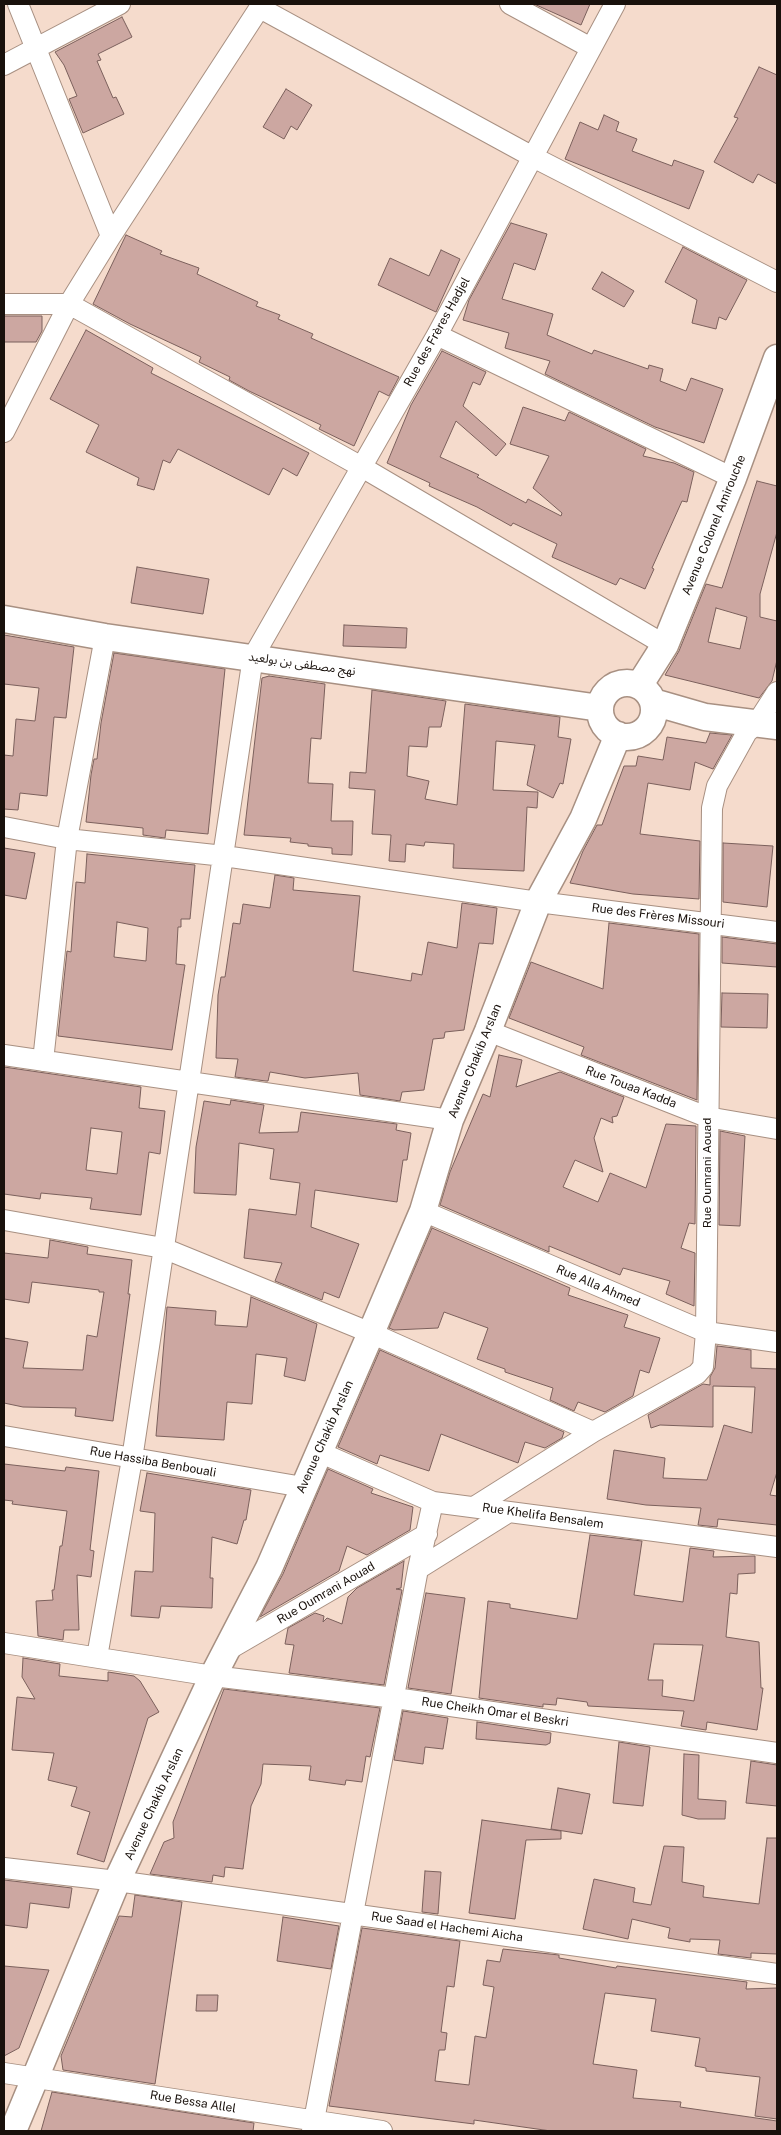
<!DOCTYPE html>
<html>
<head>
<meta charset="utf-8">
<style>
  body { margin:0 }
  #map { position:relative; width:781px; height:2135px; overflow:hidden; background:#f5dbcc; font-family:"Public Sans",sans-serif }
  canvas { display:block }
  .frame { position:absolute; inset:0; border:5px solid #19110c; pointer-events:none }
</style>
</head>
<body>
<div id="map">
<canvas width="781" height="2135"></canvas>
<div class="frame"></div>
</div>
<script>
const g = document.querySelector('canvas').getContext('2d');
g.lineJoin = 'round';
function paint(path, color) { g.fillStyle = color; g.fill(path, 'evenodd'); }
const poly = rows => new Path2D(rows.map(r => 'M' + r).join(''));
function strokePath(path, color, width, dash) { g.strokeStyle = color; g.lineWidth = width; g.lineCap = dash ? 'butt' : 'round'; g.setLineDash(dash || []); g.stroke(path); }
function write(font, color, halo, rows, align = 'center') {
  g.font = font + ' "Public Sans","Noto Sans Arabic",sans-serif'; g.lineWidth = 4.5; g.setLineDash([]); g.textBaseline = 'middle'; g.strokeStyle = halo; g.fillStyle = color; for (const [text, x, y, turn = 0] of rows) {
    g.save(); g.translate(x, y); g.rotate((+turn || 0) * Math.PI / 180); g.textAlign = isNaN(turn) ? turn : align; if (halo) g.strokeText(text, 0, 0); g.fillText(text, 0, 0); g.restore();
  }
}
const building = poly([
  [534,4,590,4,581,25,534,4],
  [122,17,132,37,98,54,101,60,97,61,113,98,116,97,124,114,83,133,69,99,77,96,64,65,55,52,122,17],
  [759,67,777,75,777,184,758,174,753,183,714,162,738,118,734,117,759,67],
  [286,89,312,105,297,130,291,126,284,139,263,127,286,89],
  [604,115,619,122,616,131,637,139,632,151,672,166,674,160,704,171,689,209,565,159,580,122,598,130,604,115],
  [511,223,547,234,535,270,514,263,502,299,553,314,547,335,592,354,594,350,648,369,649,365,663,369,660,381,686,391,691,378,723,389,704,443,655,427,545,374,550,361,505,348,509,333,463,320,469,300,511,223],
  [126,235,162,251,160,254,199,268,197,274,258,302,256,306,280,315,278,319,313,334,311,338,399,377,389,396,379,391,354,446,319,429,321,425,249,391,229,380,230,377,199,362,201,357,130,324,93,304,126,235],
  [683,247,747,280,726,320,719,317,716,329,692,323,697,300,665,282,683,247],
  [441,250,460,259,436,312,378,285,390,258,429,276,441,250],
  [602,272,634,291,624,307,592,289,602,272],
  [4,316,42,316,42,331,36,342,4,342,4,316],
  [86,330,153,368,151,373,309,453,297,476,283,468,269,495,178,449,170,463,163,460,154,490,137,485,139,478,86,452,99,425,50,399,86,330],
  [442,351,486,372,480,385,473,382,463,406,506,444,496,456,456,421,440,457,479,475,477,477,526,503,528,499,561,516,562,513,533,488,549,456,510,444,523,407,565,421,569,412,646,449,643,456,674,463,694,472,687,502,682,501,652,568,654,569,645,589,620,578,616,585,552,557,557,544,513,523,511,526,477,507,429,486,430,483,387,463,411,405,442,351],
  [757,481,777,486,777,532,760,594,760,617,777,621,777,660,772,681,759,698,665,675,679,651,706,584,722,588,757,481],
  [716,608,747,617,740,649,708,642,716,608],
  [137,567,209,579,203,614,131,603,137,567],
  [344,625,407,628,406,648,343,646,344,625],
  [4,635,74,647,66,718,54,717,47,796,20,793,18,810,4,809,4,755,13,756,16,719,35,721,39,688,4,684,4,635],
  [114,653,225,669,208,834,166,830,165,838,143,835,143,828,86,822,91,775,94,759,97,759,101,723,114,653],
  [269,676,325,684,321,739,311,738,308,783,333,784,331,821,353,821,352,855,332,854,332,848,308,846,308,844,290,842,291,838,244,835,262,678,269,676],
  [372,690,446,701,441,727,429,727,427,747,409,746,407,776,429,781,425,799,457,805,465,704,560,717,558,737,571,739,563,784,560,783,553,798,527,785,535,745,496,741,493,790,538,792,537,808,527,807,524,871,453,868,454,844,425,842,424,846,406,844,405,862,389,861,391,835,372,834,375,790,349,788,350,772,366,773,372,690],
  [710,733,732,735,713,769,695,762,690,790,648,783,640,834,700,841,699,899,633,894,570,883,583,851,597,825,602,825,624,766,636,766,638,756,663,760,667,737,706,743,710,733],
  [723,843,773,846,767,907,723,902,723,843],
  [4,848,35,853,26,899,4,895,4,848],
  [87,854,195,865,190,919,181,919,181,927,178,927,176,964,185,965,172,1050,58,1036,67,951,71,952,76,882,85,883,87,854],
  [117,922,148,928,146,961,114,957,117,922],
  [275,875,294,878,293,890,360,896,353,971,411,981,412,973,422,975,428,942,457,948,462,903,497,908,493,944,479,943,464,1030,445,1032,444,1038,433,1039,424,1090,402,1092,400,1101,360,1095,358,1073,305,1078,270,1072,268,1081,266,1081,235,1077,238,1059,216,1058,218,995,221,977,225,977,233,923,240,924,243,904,270,908,275,875],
  [609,923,699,934,697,1100,581,1055,584,1047,509,1018,531,962,603,989,609,923],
  [722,937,777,944,777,967,722,963,722,937],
  [722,993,768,994,767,1028,721,1027,722,993],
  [499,1055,522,1060,516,1087,560,1072,624,1097,617,1116,612,1117,613,1123,601,1118,594,1138,603,1172,575,1160,563,1187,598,1202,610,1173,646,1188,666,1124,696,1126,695,1224,689,1223,681,1248,695,1253,694,1306,666,1294,670,1281,623,1268,620,1275,549,1246,549,1252,440,1205,450,1172,483,1094,490,1097,499,1055],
  [4,1067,141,1087,139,1108,165,1111,160,1154,149,1152,141,1215,90,1209,92,1198,41,1193,40,1199,4,1194,4,1067],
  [91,1128,122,1132,117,1174,86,1170,91,1128],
  [231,1100,264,1105,259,1133,298,1132,301,1112,397,1124,396,1130,411,1133,407,1160,403,1160,397,1202,315,1190,311,1227,359,1244,339,1298,324,1292,322,1300,275,1281,282,1263,244,1258,249,1209,296,1215,300,1183,270,1179,274,1149,239,1143,236,1195,194,1193,196,1147,204,1101,230,1105,231,1100],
  [720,1131,745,1136,740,1226,719,1225,720,1131],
  [432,1228,570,1288,568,1295,628,1315,624,1327,660,1338,649,1373,640,1370,633,1396,605,1412,578,1402,574,1411,550,1400,553,1388,505,1372,505,1369,477,1359,488,1328,444,1312,438,1328,394,1330,389,1328,432,1228],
  [50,1240,88,1247,87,1254,132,1260,128,1294,130,1294,113,1421,75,1416,76,1408,23,1407,4,1403,4,1338,28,1342,23,1368,83,1370,87,1335,97,1337,104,1292,99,1292,99,1290,32,1282,29,1303,4,1299,4,1253,48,1258,50,1240],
  [251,1297,317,1324,305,1381,284,1376,287,1358,256,1354,252,1404,227,1402,224,1440,156,1436,167,1307,216,1311,215,1325,247,1327,251,1297],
  [717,1346,751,1350,751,1368,777,1369,777,1472,770,1495,777,1496,777,1525,718,1519,717,1527,698,1525,701,1508,646,1505,607,1499,614,1450,665,1458,663,1478,707,1480,724,1425,752,1433,755,1387,713,1386,713,1427,660,1425,651,1428,648,1415,703,1384,710,1385,710,1377,715,1368,717,1346],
  [380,1350,564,1432,562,1438,545,1448,525,1442,518,1463,441,1434,429,1471,380,1455,377,1464,338,1447,380,1350],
  [4,1464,65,1471,66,1467,99,1471,90,1550,94,1551,91,1577,77,1575,79,1630,64,1630,63,1640,38,1636,36,1601,53,1600,52,1590,54,1590,60,1546,62,1546,67,1511,12,1504,13,1501,4,1500,4,1464],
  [328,1469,373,1489,371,1493,413,1507,410,1530,367,1555,347,1546,339,1571,260,1617,283,1574,328,1469],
  [147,1473,251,1490,246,1520,244,1520,237,1544,212,1537,210,1578,213,1578,212,1608,161,1606,159,1618,131,1616,135,1571,153,1572,155,1513,140,1511,147,1473],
  [590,1535,642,1541,634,1595,683,1602,690,1548,714,1551,713,1557,755,1556,755,1573,738,1574,737,1594,730,1593,726,1637,759,1642,761,1688,763,1688,757,1730,707,1722,706,1730,681,1726,684,1711,588,1706,587,1702,557,1698,556,1705,543,1704,543,1707,479,1698,488,1601,510,1604,510,1608,577,1619,590,1535],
  [654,1644,703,1645,694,1701,662,1696,663,1680,648,1680,654,1644],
  [404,1561,401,1588,396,1589,402,1590,384,1685,289,1673,294,1645,285,1644,288,1628,315,1613,324,1616,323,1622,327,1618,342,1624,348,1597,357,1588,404,1561],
  [426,1593,465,1598,451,1694,408,1688,426,1593],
  [23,1658,60,1664,59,1676,108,1681,108,1672,134,1676,140,1681,159,1712,148,1718,104,1862,77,1854,90,1812,71,1806,77,1787,48,1780,54,1753,12,1750,17,1697,35,1699,22,1677,23,1658],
  [224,1689,380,1708,370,1757,366,1756,362,1782,346,1780,345,1785,309,1780,311,1766,263,1764,261,1784,251,1806,243,1869,225,1867,224,1877,213,1875,212,1882,150,1874,164,1842,174,1838,173,1822,224,1689],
  [403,1711,448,1718,443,1749,425,1747,423,1764,394,1760,403,1711],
  [477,1722,551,1733,550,1743,546,1745,476,1739,477,1722],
  [619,1742,650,1747,643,1806,613,1803,619,1742],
  [684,1754,699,1755,698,1799,726,1801,725,1819,698,1819,682,1815,684,1754],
  [751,1761,777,1765,777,1806,746,1803,751,1761],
  [558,1788,590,1794,582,1834,551,1829,558,1788],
  [482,1820,561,1831,561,1839,526,1840,515,1919,469,1913,482,1820],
  [767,1838,777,1838,777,1954,751,1953,751,1958,718,1954,720,1940,690,1939,690,1942,668,1938,670,1928,632,1919,628,1939,583,1929,594,1879,635,1888,633,1902,651,1905,664,1846,684,1847,682,1882,704,1886,703,1897,759,1904,767,1838],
  [425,1871,441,1872,438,1914,422,1912,425,1871],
  [4,1880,72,1888,69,1908,30,1903,27,1928,4,1925,4,1880],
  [135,1895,182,1902,155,2084,63,2070,61,2056,119,1916,132,1917,135,1895],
  [283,1917,339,1926,331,1969,277,1961,283,1917],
  [362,1928,460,1941,454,1987,447,1986,441,2032,447,2033,445,2050,439,2050,435,2081,469,2085,475,2036,486,2038,494,1987,483,1985,487,1960,500,1962,503,1949,559,1955,559,1958,616,1968,617,1966,747,1982,746,1989,777,1988,777,2119,755,2116,760,2077,706,2071,706,2068,695,2066,700,2038,651,2031,656,1999,605,1993,593,2064,637,2070,633,2098,681,2102,680,2107,777,2121,777,2131,551,2131,474,2120,474,2124,329,2106,362,1928],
  [4,1966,49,1970,19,2048,4,2056,4,1966],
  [197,1995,218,1995,217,2011,196,2011,197,1995],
  [52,2092,254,2123,253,2131,41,2131,52,2092]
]);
const minor = poly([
  [18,4,111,236],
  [510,4,591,48],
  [260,8,533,157,777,282],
  [4,65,120,4],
  [4,304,69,304,360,466,665,645],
  [437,335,733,478],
  [4,432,69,304,111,236,262,4],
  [4,827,67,839,224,856,538,902,777,932],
  [488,1031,707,1117,777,1129],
  [4,1055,450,1120],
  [43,1061,67,839,105,637],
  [423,1211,706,1332,777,1342],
  [4,1220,163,1248,371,1333,593,1432],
  [4,1436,303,1487],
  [319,1452,433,1502,777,1547],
  [474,1507,593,1432,697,1374,703,1367,706,1332,712,808,717,786,747,732,757,723,777,692],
  [418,1569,509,1512],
  [4,1643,213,1676,395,1698,777,1753],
  [226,1651,427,1534],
  [97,1657,132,1459,253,657,437,335,615,4],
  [4,1868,117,1881,777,1974],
  [4,2073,382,2131],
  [312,2131,418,1569,433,1502]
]);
const major = poly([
  [4,619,105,637,600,708],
  '600 710a27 27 0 1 1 54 0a27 27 0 1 1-54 0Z',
  [639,686,665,645,733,478,777,358],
  [653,702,705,717,777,726],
  [13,2131,117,1881,213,1676,269,1568,371,1333,423,1211,450,1120,488,1031,538,902,583,819,618,735]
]);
const streetNames = [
  ["Rue des Frères Hadjel",437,332,-61],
  ["Avenue Colonel Amirouche",714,525,-68],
  ["نهج مصطفى بن بولعيد",302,664,8],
  ["Rue des Frères Missouri",658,916,7],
  ["Avenue Chakib Arslan",475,1061,-68],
  ["Rue Touaa Kadda",631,1087,21],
  ["Rue Oumrani Aouad",707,1173,-90],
  ["Rue Alla Ahmed",598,1286,23],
  ["Avenue Chakib Arslan",325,1437,-66],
  ["Rue Hassiba Benbouali",153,1462,10],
  ["Rue Khelifa Bensalem",543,1516,8],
  ["Rue Oumrani Aouad",326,1593,-30],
  ["Rue Cheikh Omar el Beskri",495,1712,8],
  ["Avenue Chakib Arslan",154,1804,-65],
  ["Rue Saad el Hachemi Aicha",447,1927,8],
  ["Rue Bessa Allel",193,2102,9]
];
paint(building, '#cca7a1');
strokePath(building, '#7b605c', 1);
strokePath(minor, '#a89082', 22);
strokePath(major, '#a89082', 29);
strokePath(minor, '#fff', 20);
strokePath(major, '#fff', 26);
write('12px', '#19110c', '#fff', streetNames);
</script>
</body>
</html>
